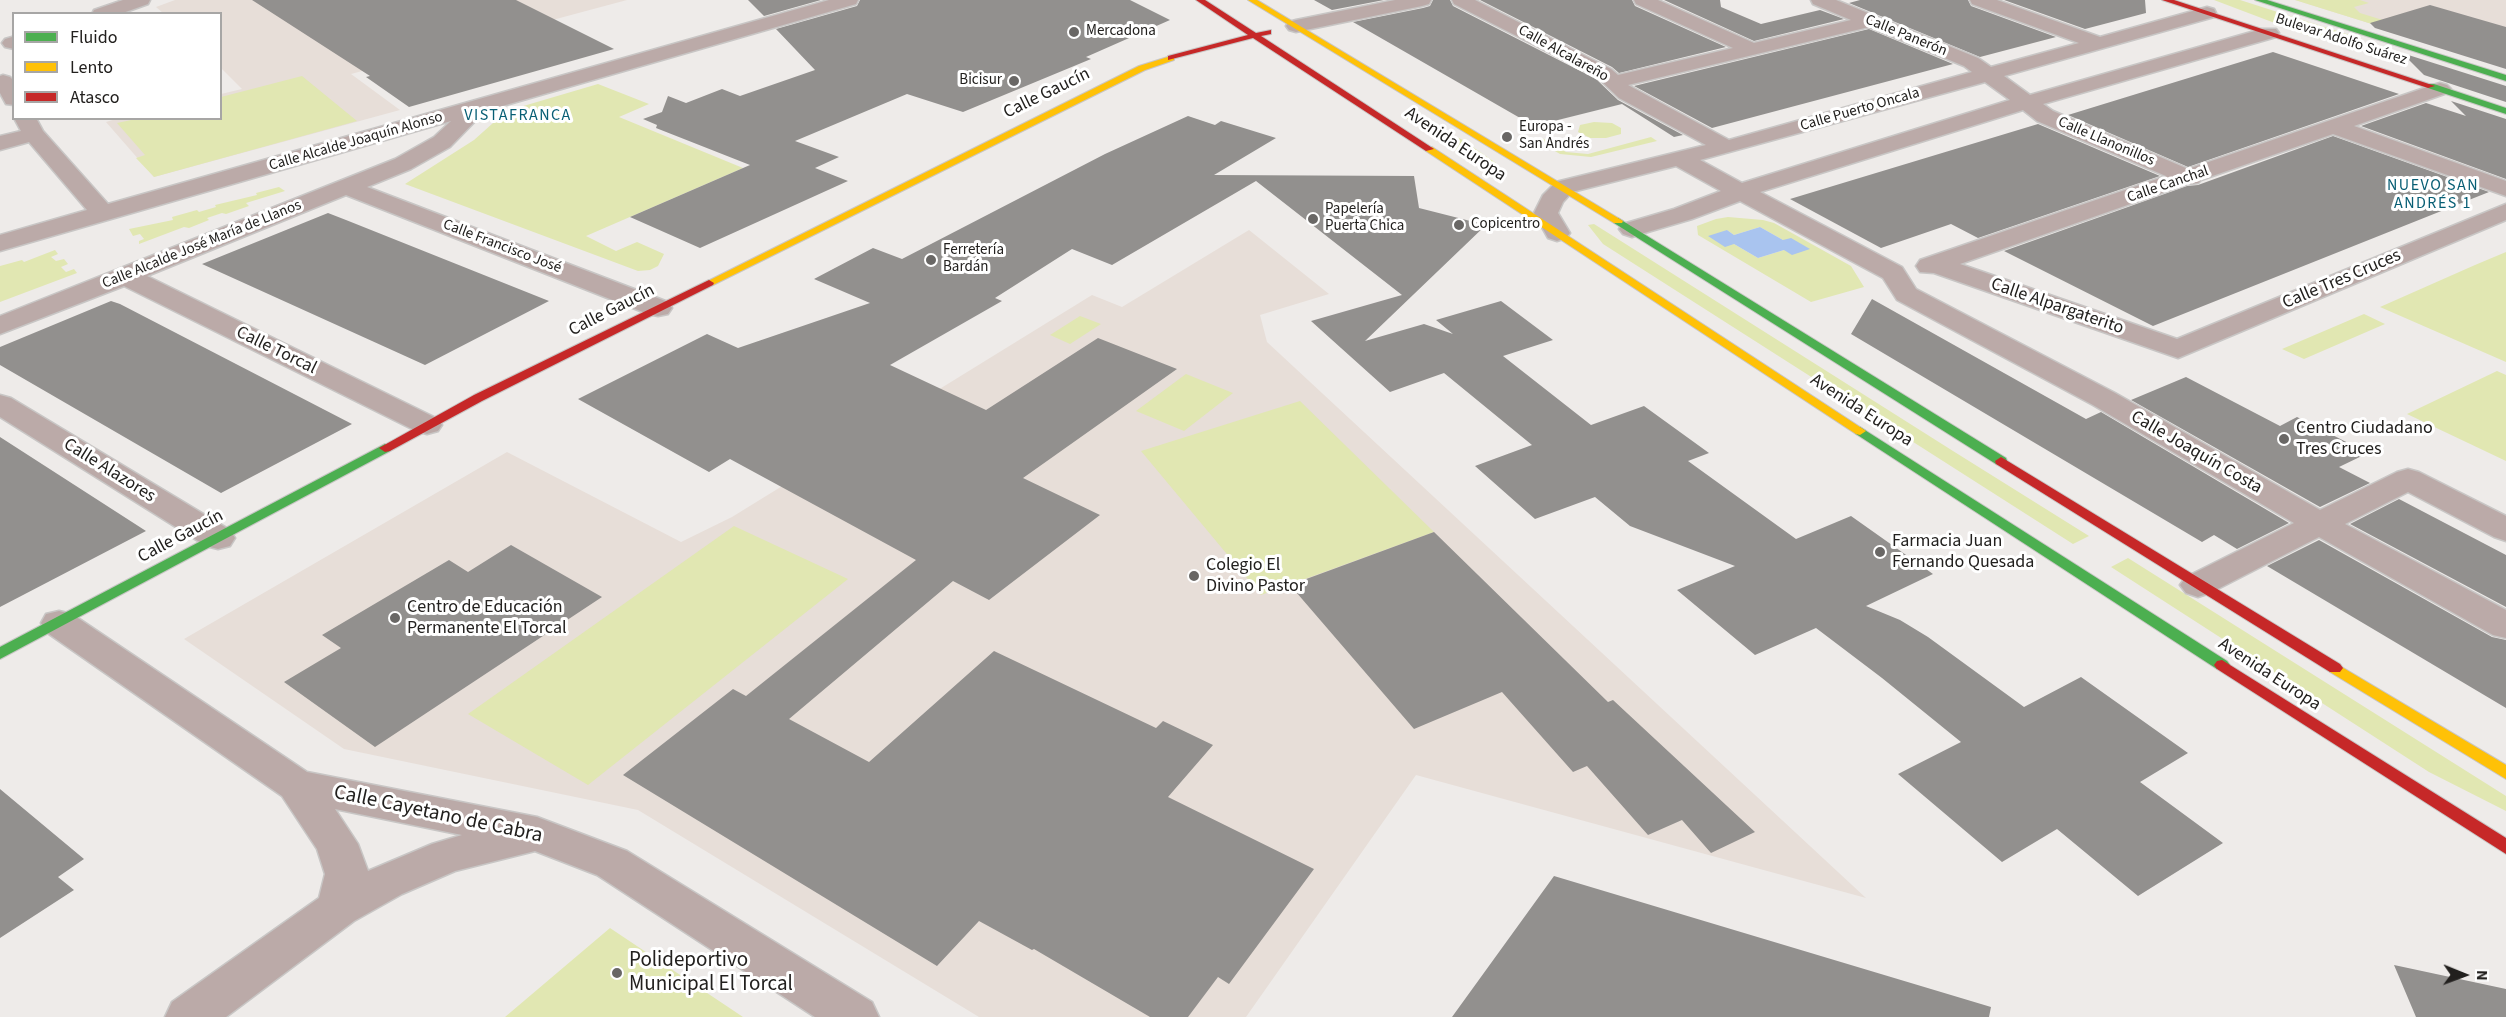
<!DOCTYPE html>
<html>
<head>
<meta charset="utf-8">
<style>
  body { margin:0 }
  #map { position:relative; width:2506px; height:1017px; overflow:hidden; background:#eeebe9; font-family:"Source Sans 3",sans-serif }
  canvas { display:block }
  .legend { position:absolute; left:12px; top:12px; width:210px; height:108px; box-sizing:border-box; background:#fff; border:2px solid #a7a6a5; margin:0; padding:8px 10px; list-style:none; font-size:18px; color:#22201e }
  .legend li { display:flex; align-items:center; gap:12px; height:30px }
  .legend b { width:30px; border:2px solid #a7a6a5 }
  .north { position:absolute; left:2434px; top:945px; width:60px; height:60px; -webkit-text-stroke:4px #fff; paint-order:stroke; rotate:91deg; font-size:16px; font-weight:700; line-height:24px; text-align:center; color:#22201e }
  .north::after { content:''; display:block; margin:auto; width:21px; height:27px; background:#22201e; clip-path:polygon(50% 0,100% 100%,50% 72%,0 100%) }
</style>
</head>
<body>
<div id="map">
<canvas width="2506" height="1017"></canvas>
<ul class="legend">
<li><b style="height:8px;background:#4caf50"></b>Fluido</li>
<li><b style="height:8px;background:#ffc107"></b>Lento</li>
<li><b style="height:8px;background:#c62828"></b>Atasco</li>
</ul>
<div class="north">N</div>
</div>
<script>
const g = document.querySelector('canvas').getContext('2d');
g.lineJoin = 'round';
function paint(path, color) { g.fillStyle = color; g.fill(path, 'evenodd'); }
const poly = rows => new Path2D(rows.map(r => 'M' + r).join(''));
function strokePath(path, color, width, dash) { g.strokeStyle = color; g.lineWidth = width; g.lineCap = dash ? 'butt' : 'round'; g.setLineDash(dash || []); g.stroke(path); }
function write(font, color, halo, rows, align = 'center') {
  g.font = font + ' "Source Sans 3",sans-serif'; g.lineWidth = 6; g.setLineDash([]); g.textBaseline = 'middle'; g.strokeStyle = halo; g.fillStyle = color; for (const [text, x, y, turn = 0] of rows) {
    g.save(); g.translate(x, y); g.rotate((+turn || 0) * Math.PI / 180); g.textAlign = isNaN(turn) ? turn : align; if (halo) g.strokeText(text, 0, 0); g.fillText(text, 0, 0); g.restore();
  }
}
const built = poly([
  [175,0,627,0,351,74,400,110,154,177,106,122,119,118,220,118,221,94,242,89,221,68,220,14,163,13,156,7],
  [2295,0,2506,0,2506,66],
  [1249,230,1329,294,1260,315,1267,342,1866,898,1416,775,1246,1017,979,1017,638,810,344,749,184,639,507,452,681,542,732,517,1092,295,1122,307]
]);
const green = poly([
  [2214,0,2240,0,2359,38,2342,43,2309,36],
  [2295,0,2360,0,2369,3,2354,7,2360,13,2506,58,2506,66],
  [302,76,357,121,154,177,136,158,145,155,117,123,136,119,220,118,221,97],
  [598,84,649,104,619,117,743,168,586,236,616,251,637,242,664,254,658,266,650,270,638,271,405,184,474,140,502,115,520,107],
  [1400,114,1461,139,1496,163,1482,167],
  [1594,122,1612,123,1621,128,1621,134,1606,138,1590,138,1578,132,1580,125],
  [1651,137,1657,141,1591,157,1560,154,1536,140,1542,138,1566,152,1588,154],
  [279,187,285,191,246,203,249,206,226,214,222,213,207,218,209,220,189,228,184,227,139,244,139,241,144,239,140,234,133,236,129,229,173,220,172,217,197,210,199,212,216,207,215,205,257,195,256,193],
  [1728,217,1763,220,1774,223,1851,266,1864,287,1811,302,1698,235,1697,226,1716,219],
  [1760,227,1783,240,1784,250,1758,258,1734,244,1727,230,1734,235],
  [1594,224,1953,451,2089,536,2073,544,1603,244,1588,225],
  [55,250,58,254,51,257,56,261,64,259,68,264,61,267,66,272,74,269,77,273,0,302,0,266,22,260,24,262],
  [2506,252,2506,362,2380,307,2475,265],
  [2364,314,2385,324,2304,359,2282,349],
  [1080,316,1101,324,1070,344,1050,335],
  [2497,371,2506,375,2506,461,2407,414],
  [1186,374,1233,393,1184,431,1136,411],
  [1300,401,1434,532,1261,595,1141,451],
  [734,526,848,579,588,785,468,714],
  [2128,558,2506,796,2506,811,2429,772,2111,567],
  [610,928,743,1017,505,1017]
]);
const water = poly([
  [1760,227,1783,240,1791,238,1810,249,1792,255,1784,250,1758,258,1734,244,1725,247,1708,236,1727,230,1734,235]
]);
const building = poly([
  [252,0,516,0,614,49,409,107,366,77,370,76],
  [748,0,821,0,764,16],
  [860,0,1130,0,1170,20,1086,57,1091,59,963,112,907,94,795,141,839,157,815,168,848,181,700,248,630,217,750,165,656,128,657,125,643,119,662,112,668,96,686,103,722,89,740,96,815,70,776,29,857,6],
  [1314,0,1384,0,1332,10],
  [1433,0,1450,0,1453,6,1596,79,1618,100,1683,135,1674,137,1622,104,1534,126,1353,22,1423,8,1430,6],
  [1480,0,1632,0,1635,6,1726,47,1619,73,1612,67],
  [1664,0,1720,0,1721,7,1761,24,1820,10,1844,19,1754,41],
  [1860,0,1968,0,1971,6,2056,37,1980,57,1849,3],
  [2004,0,2145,0,2146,13,2085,29],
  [2430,5,2506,27,2506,69,2375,28,2370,23],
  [1869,29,1953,64,1712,128,1634,86],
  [2273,52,2399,94,2188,167,2068,115],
  [2402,53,2506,86,2506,102,2424,75],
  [2451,101,2506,119,2506,179,2361,126,2426,103,2466,116],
  [1188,116,1215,125,1221,121,1276,138,1214,175,1414,176,1419,208,1486,225,1365,341,1424,324,1453,334,1436,320,1501,301,1553,340,1503,356,1591,425,1644,406,1709,453,1688,461,1796,539,1851,516,1933,574,1866,606,1900,620,1928,637,2024,707,2081,677,2188,753,2140,782,2223,843,2138,896,2057,829,2002,862,1898,774,1961,742,1882,678,1816,628,1755,655,1677,590,1735,566,1630,526,1595,497,1535,519,1475,466,1532,445,1444,373,1390,392,1341,348,1311,321,1402,295,1256,181,1112,265,1072,249,995,298,1002,301,890,365,986,410,1098,338,1177,369,1023,478,1100,515,989,600,953,581,789,719,869,762,994,651,1156,728,1163,721,1213,745,1168,797,1314,869,1229,984,1218,977,1188,1017,1150,1017,1034,949,1032,950,979,921,937,966,623,775,733,689,746,696,916,560,730,459,709,472,578,399,707,334,738,348,870,303,814,279,873,248,902,259,1105,154],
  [2038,124,2160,176,1978,238,1951,224,1881,248,1790,199],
  [2333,136,2489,192,2153,326,2004,251,2187,186,2198,185],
  [328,213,346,220,549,301,425,365,202,264],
  [1872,299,2086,419,2101,412,2289,523,2237,549,2214,535,2202,542,1851,334],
  [111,301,120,304,352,424,221,493,0,365,0,347],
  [2186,377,2280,426,2297,417,2368,453,2339,467,2370,483,2320,507,2131,400],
  [0,437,146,531,0,607],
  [2399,499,2506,555,2506,607,2350,524],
  [1434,532,1608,702,1613,700,1755,832,1711,853,1682,820,1648,835,1587,766,1573,772,1502,692,1414,729,1290,585],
  [2319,540,2492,637,2506,640,2506,708,2267,566],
  [511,545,602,597,375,747,284,682,341,648,322,635,449,560,468,572],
  [0,789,84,859,58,877,74,890,0,938],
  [1554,876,1991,1007,1989,1017,1452,1017],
  [2394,965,2506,989,2506,1017,2416,1017]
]);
const street = poly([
  [123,0,150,0,148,4,120,14,92,14,94,10,123,0],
  [829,0,858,0,856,4,485,111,450,147,411,169,367,187,668,302,672,308,668,314,658,316,648,314,346,195,147,276,438,419,442,425,438,431,427,434,416,431,124,286,0,334,0,316,395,159,434,137,451,121,0,251,0,235,87,210,29,142,0,150,0,136,21,131,14,118,36,118,43,131,108,204,829,0],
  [1395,0,1431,0,1429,4,1422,6,1296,32,1289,30,1286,26,1289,22,1296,20,1395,0],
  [1452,0,1475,0,1611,69,1618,75,1733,48,1636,4,1634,0,1658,0,1754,43,1851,20,1813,4,1811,0,1836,0,1978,58,1991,67,2079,43,1972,4,1970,0,1997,0,2100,37,2207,7,2214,9,2216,13,2214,17,2004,76,2030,95,2262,29,2276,29,2279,33,2276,37,2043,104,2053,111,2188,169,2433,85,2440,83,2447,85,2451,89,2447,93,2354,126,2506,181,2506,196,2333,134,2201,180,2198,183,2187,184,1960,264,2177,339,2506,204,2506,220,2178,358,1934,273,1920,272,1916,266,1920,260,2166,176,2037,121,2023,110,1760,192,1902,267,1916,289,2115,393,2320,510,2397,472,2408,469,2419,472,2506,516,2506,541,2494,537,2408,492,2345,524,2506,610,2506,638,2493,635,2319,537,2210,593,2198,597,2186,593,2180,585,2186,577,2294,523,2093,405,1897,300,1883,278,1740,201,1692,219,1641,234,1632,237,1623,234,1619,229,1623,224,1674,209,1721,191,1676,166,1572,192,1563,202,1558,213,1570,233,1566,238,1557,241,1548,238,1534,213,1543,195,1556,182,1706,145,1619,98,1597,77,1454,4,1452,0],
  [1869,27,1964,66,1972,72,1729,140,1628,85,1869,27],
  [1985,82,2010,100,1742,183,1700,160,1985,82],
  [12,37,14,49,5,47,2,43,5,39,12,37],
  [3,75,10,77,14,81,14,105,6,104,0,93,0,76,3,75],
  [0,395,11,398,230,530,235,538,230,546,218,549,206,546,0,417,0,395],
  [59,611,72,614,307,772,537,817,627,851,872,1002,879,1017,815,1017,597,875,535,851,455,871,402,894,354,921,226,1017,165,1017,172,1002,319,898,325,874,317,849,282,796,46,632,41,623,46,614,59,611],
  [335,809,462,835,432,844,368,871,358,844,335,809]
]);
const fast = poly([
  [2255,0,2267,0,2506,75,2506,81,2255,0],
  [2428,84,2434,84,2506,108,2506,114,2428,88,2428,84],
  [1618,218,2006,458,2007,461,2001,465,1996,464,1614,223,1614,219,1618,218],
  [1860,427,2227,661,2230,665,2227,669,2217,669,1856,434,1854,431,1860,427],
  [385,444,391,448,390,451,0,659,0,647,385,444]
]);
const slow = poly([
  [1248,0,1257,0,1623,221,1622,223,1614,223,1248,0],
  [1171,56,1174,56,1174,60,1145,70,713,285,705,285,704,283,1139,66,1171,56],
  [1426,147,1432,147,1866,431,1860,435,1856,434,1426,151,1426,147],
  [2335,663,2506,765,2506,779,2330,672,2327,668,2330,664,2335,663]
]);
const jam = poly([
  [1196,0,1205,0,1256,33,1271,30,1271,34,1261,36,1434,149,1426,151,1253,38,1168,60,1168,56,1248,35,1196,0],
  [2162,0,2174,0,2435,86,2428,88,2162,0],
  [709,280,714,283,713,285,482,401,390,451,385,452,379,448,474,395,709,280],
  [2001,457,2340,664,2343,668,2340,672,2330,672,1996,464,1995,461,2001,457],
  [2222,660,2506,838,2506,854,2217,669,2214,665,2217,661,2222,660]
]);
const markers = [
  [1074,32,6,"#696765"],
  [1014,81,6,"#696765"],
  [1507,137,6,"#696765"],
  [1313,219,6,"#696765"],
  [1459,225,6,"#696765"],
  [931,260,6,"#696765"],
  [2284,439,6,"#696765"],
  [1880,552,6,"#696765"],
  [1194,576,6,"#696765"],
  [395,618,6,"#696765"],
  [617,973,6,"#696765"]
];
const farPoinames = [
  ["Mercadona",1086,32],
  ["Bicisur",1002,81,"right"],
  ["Europa -",1519,128],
  ["San Andrés",1519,145],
  ["Papelería",1325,210],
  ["Puerta Chica",1325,227],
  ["Copicentro",1471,225],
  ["Ferretería",943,251],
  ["Bardán",943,268]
];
const farStreetnames = [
  ["Calle Panerón",1906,36,22],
  ["Bulevar Adolfo Suárez",2341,40,18],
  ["Calle Alcalareño",1563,54,29],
  ["Calle Puerto Oncala",1860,110,-16],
  ["Calle Alcalde Joaquín Alonso",356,142,-16],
  ["Calle Llanonillos",2106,142,23],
  ["Calle Canchal",2168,185,-19],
  ["Calle Alcalde José María de Llanos",202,245,-22],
  ["Calle Francisco José",502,247,21]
];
const farNeighbourhoodnames = [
  ["VISTAFRANCA",518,116],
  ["NUEVO SAN",2433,186],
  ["ANDRÉS 1",2433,204]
];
const streetNames = [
  ["Calle Gaucín",1047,94,-26],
  ["Avenida Europa",1455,145,34],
  ["Calle Tres Cruces",2342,280,-23],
  ["Calle Alpargaterito",2057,307,19],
  ["Calle Gaucín",612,311,-27],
  ["Calle Torcal",276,351,26],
  ["Avenida Europa",1861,411,33],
  ["Calle Joaquín Costa",2196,453,30],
  ["Calle Alazores",109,471,32],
  ["Calle Gaucín",181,537,-28],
  ["Avenida Europa",2269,675,33]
];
const poiNames = [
  ["Centro Ciudadano",2296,429],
  ["Tres Cruces",2296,450],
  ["Farmacia Juan",1892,542],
  ["Fernando Quesada",1892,563],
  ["Colegio El",1206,566],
  ["Divino Pastor",1206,587],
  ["Centro de Educación",407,608],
  ["Permanente El Torcal",407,629]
];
const nearStreetnames = [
  ["Calle Cayetano de Cabra",438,815,12]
];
const nearPoinames = [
  ["Polideportivo",629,961],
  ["Municipal El Torcal",629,985]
];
paint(built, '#e7ded8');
paint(green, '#e1e7b2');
paint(water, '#a9c4ef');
paint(building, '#92908e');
strokePath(street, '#c8c6c5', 3);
strokePath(fast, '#c8c6c5', 2);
strokePath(slow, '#c8c6c5', 2);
strokePath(jam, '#c8c6c5', 2);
paint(street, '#bbaaa8');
paint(fast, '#4caf50');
paint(slow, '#ffc107');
paint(jam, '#c62828');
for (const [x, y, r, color] of markers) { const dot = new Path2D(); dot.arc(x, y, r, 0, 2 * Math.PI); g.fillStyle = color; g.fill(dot); strokePath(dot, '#fff', 2); }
write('15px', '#22201e', '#fff', farPoinames, 'left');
write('15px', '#22201e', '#fff', farStreetnames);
g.letterSpacing = '1.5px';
write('16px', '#075e74', '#fff', farNeighbourhoodnames);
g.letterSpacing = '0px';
write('18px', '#22201e', '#fff', streetNames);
write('18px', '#22201e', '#fff', poiNames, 'left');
write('21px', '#22201e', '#fff', nearStreetnames);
write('21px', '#22201e', '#fff', nearPoinames, 'left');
</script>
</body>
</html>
